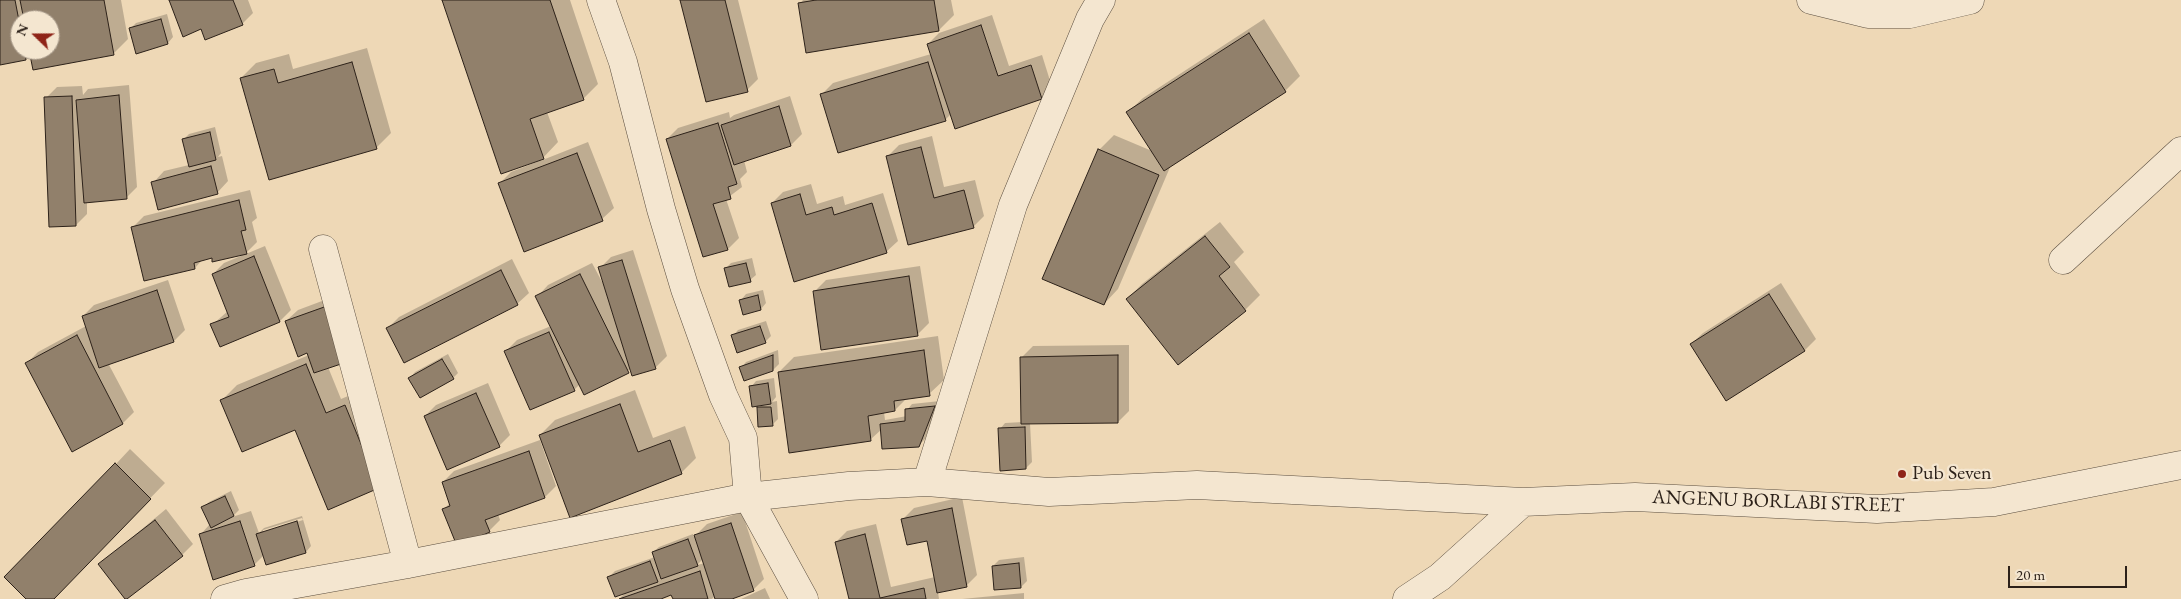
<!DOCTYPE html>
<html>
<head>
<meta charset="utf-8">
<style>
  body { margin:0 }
  #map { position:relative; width:2181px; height:599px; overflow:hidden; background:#eed8b6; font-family:"EB Garamond",serif }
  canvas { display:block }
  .north { position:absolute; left:10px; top:10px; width:50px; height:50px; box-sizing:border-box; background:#f4e6d0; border:1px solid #a49787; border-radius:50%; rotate:292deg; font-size:14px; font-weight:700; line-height:20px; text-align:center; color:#2c2119 }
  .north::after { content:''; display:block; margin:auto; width:18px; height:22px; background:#8f2418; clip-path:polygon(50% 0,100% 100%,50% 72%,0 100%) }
  .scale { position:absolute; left:2008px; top:566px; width:119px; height:22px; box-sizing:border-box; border:2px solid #2c2119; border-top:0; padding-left:6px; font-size:15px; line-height:18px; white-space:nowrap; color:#2c2119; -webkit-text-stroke:4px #f4e6d0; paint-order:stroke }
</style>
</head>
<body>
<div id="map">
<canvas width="2181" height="599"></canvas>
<div class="north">N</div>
<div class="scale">20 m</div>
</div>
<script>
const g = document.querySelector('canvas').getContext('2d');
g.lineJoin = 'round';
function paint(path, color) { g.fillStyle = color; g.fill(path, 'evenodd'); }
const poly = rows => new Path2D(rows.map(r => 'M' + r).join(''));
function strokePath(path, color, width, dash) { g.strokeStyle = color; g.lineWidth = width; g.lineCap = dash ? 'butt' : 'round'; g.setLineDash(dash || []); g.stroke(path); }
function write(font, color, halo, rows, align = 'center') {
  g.font = font + ' "EB Garamond",serif'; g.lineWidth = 4.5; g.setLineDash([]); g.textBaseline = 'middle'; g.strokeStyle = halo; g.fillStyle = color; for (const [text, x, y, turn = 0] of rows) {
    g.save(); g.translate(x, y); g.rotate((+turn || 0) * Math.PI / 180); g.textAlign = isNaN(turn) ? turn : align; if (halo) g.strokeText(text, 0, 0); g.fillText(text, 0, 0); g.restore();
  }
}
const shadow = poly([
  [0,0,121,0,128,39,113,54,31,53,26,59,0,64],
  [20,20,50,20,50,50,20,50],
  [170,0,248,0,253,13,242,24,201,27],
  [443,0,570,0,598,84,583,99,547,112,558,142,540,161,588,142,614,208,602,219,525,250,500,183,511,172,539,161],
  [682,0,738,0,758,79,747,90],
  [803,0,951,0,954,15,939,30,800,4],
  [167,14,173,37,168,43,130,29,136,23],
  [992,15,1009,66,1042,55,1052,87,1041,98,951,114,945,120,822,94,833,83,931,54,928,44,939,33],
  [1264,19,1300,76,1285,91,1171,165,1118,289,1104,304,1099,150,1114,135,1152,151,1128,112,1143,98],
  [367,48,391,133,376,148,241,78,256,63,289,54,293,69],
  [129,85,137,187,126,198,87,201,87,214,76,225,46,98,57,87,82,86,83,95,88,89],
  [790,96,802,134,791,145,744,160,747,172,740,179,742,187,726,199,739,238,728,249,667,139,678,128,729,112,730,118,734,115],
  [215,127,221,153,218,157,222,156,228,181,217,193,153,183,164,171,189,165,184,139,189,134],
  [932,136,944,187,975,180,984,216,973,227,909,244,888,156,899,145],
  [811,184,817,204,843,196,845,205,883,193,898,241,886,252,772,203,783,192],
  [250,190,257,218,252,222,257,242,244,255,203,259,195,268,145,280,132,228,144,216],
  [1220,222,1244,252,1234,262,1260,295,1245,310,1127,299,1142,284],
  [265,246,291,310,280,321,220,345,212,325,228,311,213,274,224,263],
  [633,250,667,356,656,367,633,374,631,369,585,394,580,384,574,390,506,351,517,340,551,326,537,297,548,285,592,263,607,291,600,268,611,257],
  [752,258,756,275,750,280,725,269,731,263],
  [512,259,529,293,517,304,388,328,399,317],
  [920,266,929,323,917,335,815,291,826,280],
  [168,280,185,330,174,341,108,363,134,412,123,423,73,450,27,363,38,352,86,326,83,316,94,305],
  [1781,283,1816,339,1805,350,1726,399,1691,344,1703,333],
  [763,290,766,303,761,309,741,300,746,294],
  [338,295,328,367,341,399,360,391,394,472,296,428,222,400,237,385,309,355,286,321,298,310],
  [766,321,771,336,765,342,733,336,738,330],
  [938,336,944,380,929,394,907,398,895,410,884,412,885,420,907,416,907,410,912,404,940,401,925,439,919,445,882,429,871,439,779,372,794,357],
  [1129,345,1129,411,1118,422,1030,423,1032,462,1026,468,1000,429,1005,423,1023,422,1022,357,1033,346],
  [778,350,779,364,773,370,741,368,746,362],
  [448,354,458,373,453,378,410,378,415,372],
  [774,378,776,397,772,402,777,401,778,419,772,425,758,408,762,405,751,387,756,381],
  [488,383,510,435,499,446,425,416,436,405],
  [635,390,653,438,685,426,696,458,681,473,540,435,555,420],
  [540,440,556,486,545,497,498,514,500,520,489,531,444,509,450,503,443,482,454,471],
  [130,449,165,483,52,599,27,599,116,464],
  [231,491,239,510,232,517,251,511,259,533,264,528,302,516,311,546,306,552,264,555,254,565,201,534,210,524,203,508,209,502],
  [302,518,303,520,263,533,263,530],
  [962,497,977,575,966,586,938,592,939,599,850,599,836,542,847,531,876,524,891,587,935,577,928,539,903,519,914,508],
  [166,509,193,544,182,555,100,564],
  [742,512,764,579,753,590,717,599,716,595,712,599,674,599,672,594,657,599,619,599,626,592,609,577,615,571,655,557,653,552,659,547,693,534,694,537,707,524],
  [703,559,705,563,697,565],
  [1024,557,1027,581,1021,587,993,566,999,560],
  [765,588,770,599,741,599],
  [1024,593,1024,599,962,599]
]);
const building = poly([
  [0,0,15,0,20,26,20,50,25,50,26,60,0,65,0,0],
  [20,0,104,0,114,55,33,70,29,50,50,50,50,20,24,20,20,0],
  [169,0,233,0,243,25,205,40,201,29,183,37,169,0],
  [442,0,550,0,584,100,530,119,544,159,501,174,442,0],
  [680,0,725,0,748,92,706,102,680,0],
  [816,0,934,0,939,31,806,53,798,3,816,0],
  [161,19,168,44,136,54,129,28,161,19],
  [981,25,998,76,1031,65,1042,99,955,129,927,44,981,25],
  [1249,33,1286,92,1164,171,1126,112,1249,33],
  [352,62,377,149,269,180,240,78,274,69,278,83,352,62],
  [928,62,946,121,838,153,820,94,928,62],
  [119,95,127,199,84,203,76,100,119,95],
  [72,96,76,226,49,227,44,97,72,96],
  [779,106,791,146,734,165,721,125,779,106],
  [718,123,737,184,728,187,731,199,713,204,728,250,703,257,666,139,718,123],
  [210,132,216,160,189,167,182,139,210,132],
  [921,147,934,198,964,190,974,228,908,245,886,156,921,147],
  [1098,149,1159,175,1104,305,1042,279,1098,149],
  [577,153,603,221,524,252,498,183,577,153],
  [211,166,218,194,158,210,151,182,211,166],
  [800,194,806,215,832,207,834,215,872,203,887,253,794,282,771,203,800,194],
  [239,200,246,230,241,231,247,254,212,262,212,258,194,263,195,269,144,281,131,227,239,200],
  [1205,236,1230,267,1219,276,1246,311,1178,365,1126,299,1205,236],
  [254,256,280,322,220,347,210,324,229,317,212,274,254,256],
  [622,260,656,369,632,376,598,267,622,260],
  [746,263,751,282,729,287,724,268,746,263],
  [501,270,518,305,404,363,386,328,501,270],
  [580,274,629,373,584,395,535,296,580,274],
  [909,276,918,336,821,350,813,291,909,276],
  [157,290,174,342,99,368,82,316,157,290],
  [1769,294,1805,351,1726,401,1690,344,1769,294],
  [758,295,761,310,743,315,739,300,758,295],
  [327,306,347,362,314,373,307,353,298,357,285,321,327,306],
  [760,326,766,343,737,353,731,335,760,326],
  [549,332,575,391,530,410,504,351,549,332],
  [77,335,123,424,72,452,25,363,77,335],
  [924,350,930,396,894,401,895,411,868,416,871,441,789,453,778,372,924,350],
  [773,355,773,371,744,381,739,367,773,355],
  [1118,355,1118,423,1021,424,1020,357,1118,355],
  [442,359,454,379,420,398,408,378,442,359],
  [306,364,326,413,345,405,379,488,328,510,295,430,242,452,220,400,306,364],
  [768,383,771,404,752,407,749,386,768,383],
  [476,393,500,447,447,470,424,416,476,393],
  [620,404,638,452,670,440,682,474,570,518,539,435,620,404],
  [935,406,919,447,882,449,880,424,905,421,905,409,935,406],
  [757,407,771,407,773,426,758,427,757,407],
  [1025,427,1026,469,1000,471,998,428,1025,427],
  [529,451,545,498,485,520,490,532,457,546,442,509,450,506,442,482,529,451],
  [115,463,151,499,54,599,26,599,4,577,115,463],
  [225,496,234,516,211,528,201,507,225,496],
  [952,508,967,587,937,593,927,541,907,545,901,519,952,508],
  [155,520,183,556,127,599,125,599,98,564,155,520],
  [240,521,255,566,213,580,199,534,240,521],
  [297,521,306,553,266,565,256,534,297,521],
  [731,523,754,591,732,599,715,599,694,535,731,523],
  [865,534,880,598,924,588,926,599,849,599,835,542,865,534],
  [688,539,698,566,661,579,652,552,688,539],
  [650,561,658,582,615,597,607,577,650,561],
  [1019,563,1021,588,994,590,992,566,1019,563],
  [700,571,708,599,673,599,671,595,661,599,619,599,700,571]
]);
const minor = poly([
  [601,0,623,62,661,209,685,289,723,395,743,438,748,497,804,599],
  [1811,0,1868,14,1910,14,1970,0],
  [323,249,408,564],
  [2063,260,2181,151],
  [927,482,1013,205,1090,19,1101,0],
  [225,599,246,593,408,564,748,497,849,486,927,482,1049,492,1197,485,1523,502,1635,497,1877,509,1994,502,2181,465],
  [1407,599,1440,577,1523,502]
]);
const markers = [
  [1902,474,5,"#8f2418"]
];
const poiNames = [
  ["Pub Seven",1912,474]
];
const streetNames = [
  ["ANGENU BORLABI STREET",1778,502,2]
];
paint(shadow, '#0003');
paint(building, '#91806b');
strokePath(building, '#2c2119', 1);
strokePath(minor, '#5c4f40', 29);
strokePath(minor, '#f4e6d0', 28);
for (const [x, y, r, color] of markers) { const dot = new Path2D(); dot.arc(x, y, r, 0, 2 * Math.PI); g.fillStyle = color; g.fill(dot); strokePath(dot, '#f4e6d0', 2); }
write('20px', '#2c2119', '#f4e6d0', poiNames, 'left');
write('20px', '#2c2119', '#f4e6d0', streetNames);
</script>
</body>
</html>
